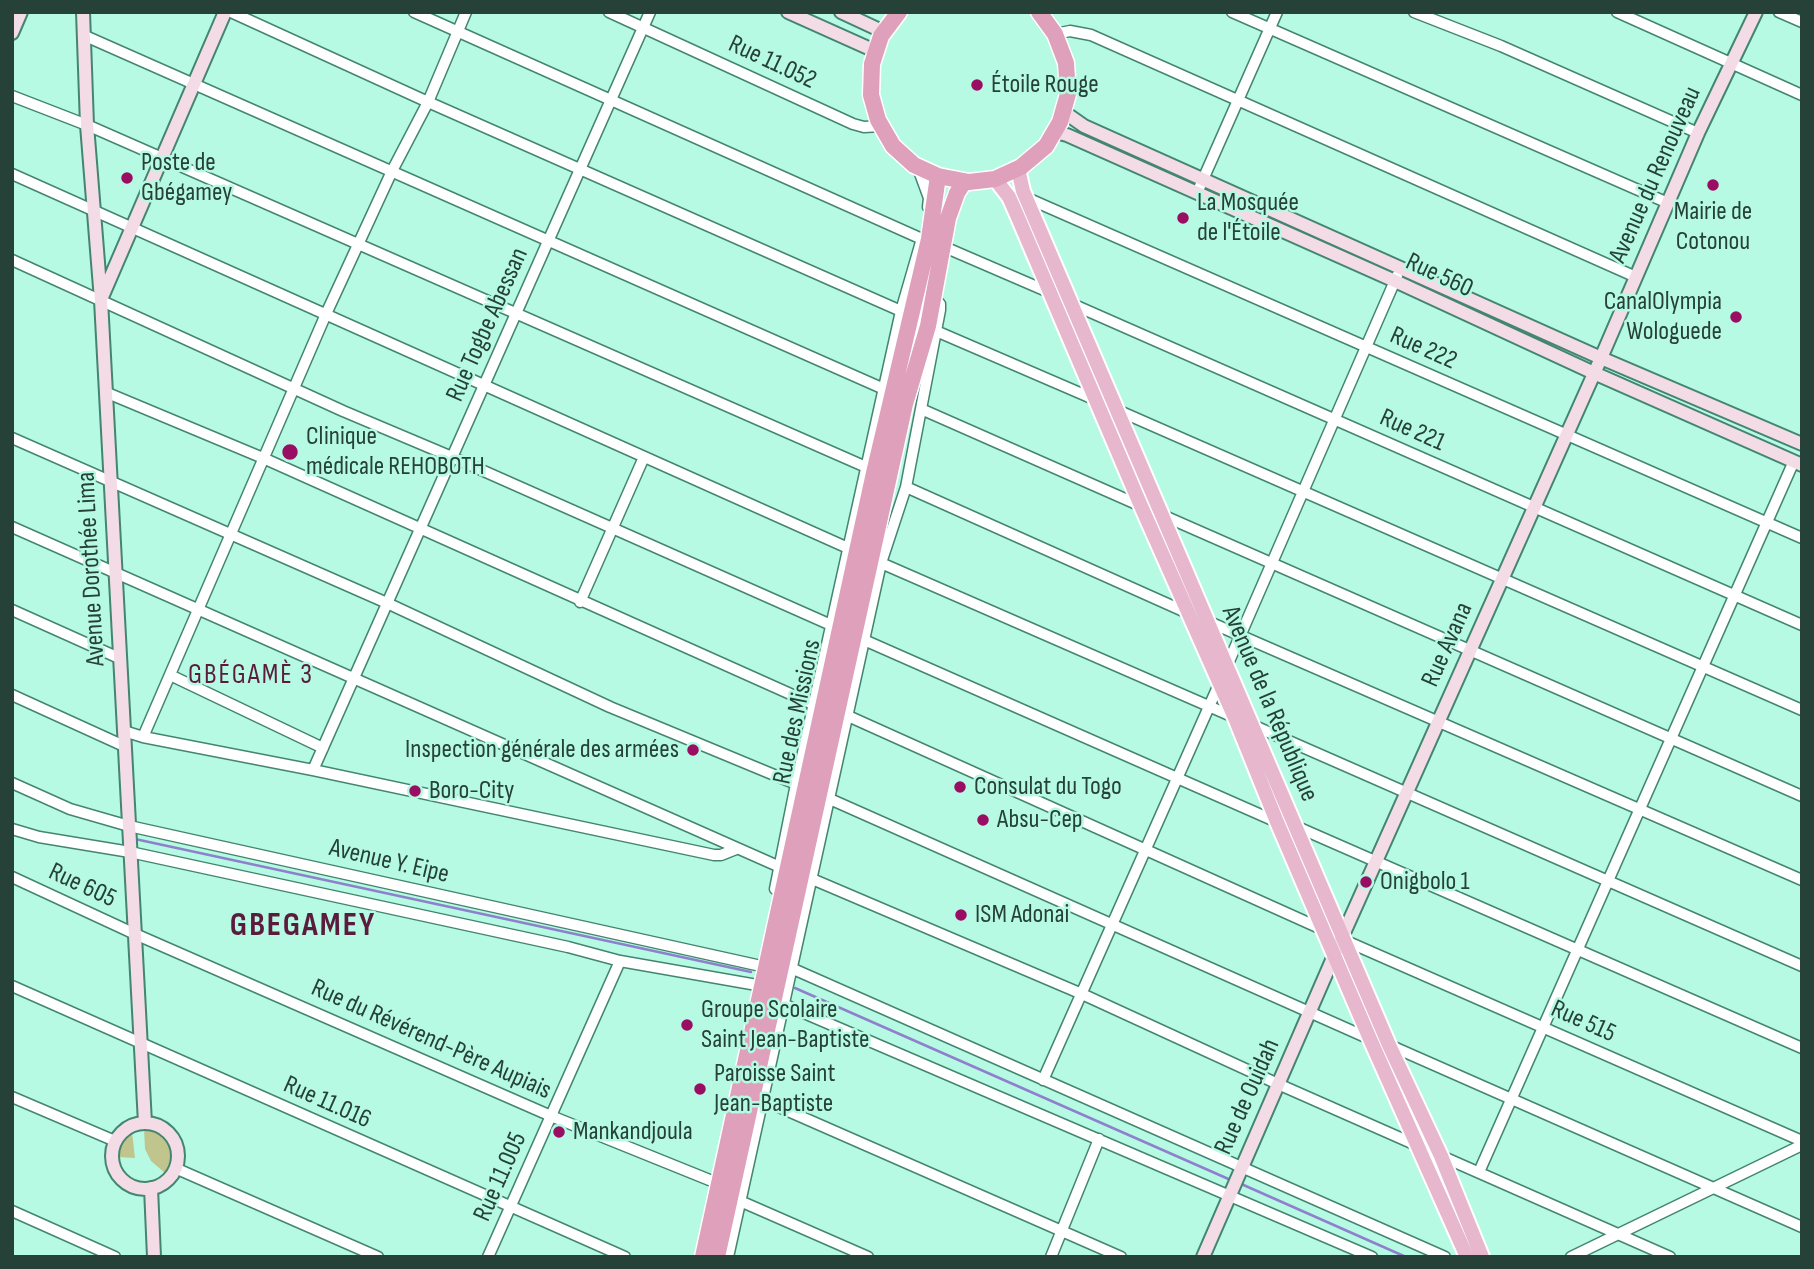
<!DOCTYPE html>
<html>
<head>
<meta charset="utf-8">
<style>
  body { margin:0 }
  #map { position:relative; width:1814px; height:1269px; overflow:hidden; background:#b7fae3; font-family:"Sofia Sans Condensed",sans-serif }
  canvas { display:block }
  .frame { position:absolute; inset:0; border:14px solid #254138; pointer-events:none }
</style>
</head>
<body>
<div id="map">
<canvas width="1814" height="1269"></canvas>
<div class="frame"></div>
</div>
<script>
const g = document.querySelector('canvas').getContext('2d');
g.lineJoin = 'round';
function paint(path, color) { g.fillStyle = color; g.fill(path, 'evenodd'); }
const poly = rows => new Path2D(rows.map(r => 'M' + r).join(''));
function strokePath(path, color, width, dash) { g.strokeStyle = color; g.lineWidth = width; g.lineCap = dash ? 'butt' : 'round'; g.setLineDash(dash || []); g.stroke(path); }
function write(font, color, halo, rows, align = 'center') {
  g.font = font + ' "Sofia Sans Condensed",sans-serif'; g.lineWidth = 5; g.setLineDash([]); g.textBaseline = 'middle'; g.strokeStyle = halo; g.fillStyle = color; for (const [text, x, y, turn = 0] of rows) {
    g.save(); g.translate(x, y); g.rotate((+turn || 0) * Math.PI / 180); g.textAlign = isNaN(turn) ? turn : align; if (halo) g.strokeText(text, 0, 0); g.fillText(text, 0, 0); g.restore();
  }
}
const green = poly([
  [144,1128,160,1132,171,1143,173,1159,165,1173,151,1161,145,1149],
  [132,1132,135,1158,117,1157,121,1142]
]);
const stream = poly([
  [135,839,751,972],
  [795,988,1233,1181],
  [1239,1183,1406,1257]
]);
const minor = poly([
  [231,12,428,102,901,311],
  [414,12,922,239],
  [609,12,853,124,864,127,881,126],
  [1232,12,1668,203],
  [1414,12,1501,46,1698,133],
  [1617,12,1802,95],
  [1779,12,1802,22],
  [1055,34,1070,31,1091,35,1636,277],
  [83,35,884,389],
  [12,96,87,125,866,467],
  [918,168,929,198,928,207],
  [12,174,848,548],
  [1197,193,1277,12],
  [1027,198,1802,538],
  [942,246,1051,293],
  [12,260,343,411,452,457,831,625],
  [1072,304,1802,625],
  [936,331,1096,400],
  [105,392,263,458,815,705],
  [921,409,1141,506],
  [1117,410,1802,710],
  [12,438,387,603,610,707,796,784,1370,1039],
  [906,487,1190,614],
  [1162,515,1802,796],
  [12,527,780,867],
  [881,563,1236,718],
  [580,602,644,457],
  [12,610,119,658],
  [1207,621,1802,880],
  [864,640,1277,822],
  [1227,666,1397,276],
  [170,675,323,748],
  [12,695,124,746],
  [848,716,1324,930],
  [1250,724,1802,966],
  [124,731,143,737,313,770,714,855,721,855,736,849],
  [143,737,326,314,392,171,428,102,466,12],
  [313,770,650,12],
  [12,783,70,809,129,826,761,966],
  [1295,826,1802,1048],
  [12,829,39,837,130,852,568,947,620,961,757,985],
  [12,877,135,934,551,1116,712,1181],
  [812,879,1082,994,1278,1084,1670,1257],
  [775,889,796,784,901,311,921,242],
  [1346,941,1802,1141],
  [791,968,1445,1257],
  [12,986,625,1257],
  [783,1004,1372,1257],
  [1389,1045,1802,1227],
  [1043,1080,1220,682],
  [12,1097,115,1141],
  [763,1100,1121,1257],
  [175,1168,378,1257],
  [1479,1172,1794,461],
  [740,1201,868,1257],
  [12,1211,115,1257],
  [488,1257,620,961],
  [728,1257,881,563,906,487,940,310,940,304,933,297],
  [1051,1257,1099,1139],
  [1571,1257,1802,1145]
]);
const secondary = poly([
  [83,12,87,125,101,300,145,1123],
  [788,12,875,51],
  [841,12,884,32],
  [12,33,21,12],
  [1064,112,1084,126,1601,358,1802,444],
  [1055,132,1067,135,1395,281,1594,373,1802,465],
  [102,297,225,12],
  '112 1156a33 33 0 1 1 66 0a33 33 0 1 1-66 0Z',
  [151,1188,154,1257],
  [1203,1257,1343,935,1601,358,1698,133,1756,12]
]);
const primary = poly([
  [1018,169,1023,191,1389,1045,1441,1156,1482,1257],
  [995,179,1009,197,1017,215,1141,506,1235,718,1277,822,1370,1039,1467,1257]
]);
const trunk = poly([
  [899,12,881,36,872,64,871,95,878,120,893,146,914,165,938,176,969,182,995,179,1021,167,1046,146,1060,122,1068,94,1066,63,1055,34,1039,12],
  [703,1257,874,473,929,239,938,176],
  [717,1257,905,404,928,326,948,218,957,193,964,182]
]);
const markers = [
  [977,85,7,"#990e62"],
  [127,178,7,"#990e62"],
  [1713,185,7,"#990e62"],
  [1183,218,7,"#990e62"],
  [1736,317,7,"#990e62"],
  [290,452,9,"#990e62"],
  [693,750,7,"#990e62"],
  [960,787,7,"#990e62"],
  [415,791,7,"#990e62"],
  [983,820,7,"#990e62"],
  [1366,882,7,"#990e62"],
  [961,915,7,"#990e62"],
  [687,1025,7,"#990e62"],
  [700,1089,7,"#990e62"],
  [559,1132,7,"#990e62"]
];
const streetNames = [
  ["Rue 11.052",772,63,25],
  ["Avenue du Renouveau",1656,175,-66],
  ["Rue 560",1439,276,25],
  ["Rue Togbe Abessan",488,325,-66],
  ["Rue 222",1423,349,24],
  ["Rue 221",1412,431,24],
  ["Avenue Dorothée Lima",92,569,-93],
  ["Rue Avana",1448,645,-66],
  ["Avenue de la République",1269,704,67],
  ["Rue des Missions",798,712,-78],
  ["Avenue Y. Eipe",389,862,13],
  ["Rue 605",82,886,25],
  ["Rue 515",1583,1022,24],
  ["Rue du Révérend-Père Aupiais",431,1040,24],
  ["Rue de Ouidah",1248,1097,-66],
  ["Rue 11.016",327,1103,24],
  ["Rue 11.005",501,1177,-66]
];
const poiNames = [
  ["Étoile Rouge",991,85],
  ["Poste de",141,163],
  ["Gbégamey",141,193],
  ["La Mosquée",1197,203],
  ["de l'Étoile",1197,233],
  ["Mairie de",1713,212,"center"],
  ["Cotonou",1713,242,"center"],
  ["CanalOlympia",1722,302,"right"],
  ["Wologuede",1722,332,"right"],
  ["Clinique",306,437],
  ["médicale REHOBOTH",306,467],
  ["Inspection générale des armées",679,750,"right"],
  ["Consulat du Togo",974,787],
  ["Boro-City",429,791],
  ["Absu-Cep",997,820],
  ["Onigbolo 1",1380,882],
  ["ISM Adonai",975,915],
  ["Groupe Scolaire",701,1010],
  ["Saint Jean-Baptiste",701,1040],
  ["Paroisse Saint",714,1074],
  ["Jean-Baptiste",714,1104],
  ["Mankandjoula",573,1132]
];
const neighbourhoodNames = [
  ["GBÉGAMÈ 3",251,676]
];
const districtNames = [
  ["GBEGAMEY",303,927]
];
paint(green, '#c0c48d');
strokePath(stream, '#8e80cd', 2.5);
strokePath(minor, '#448571', 13);
strokePath(secondary, '#448571', 16);
strokePath(primary, '#fff', 18);
strokePath(trunk, '#fff', 19);
strokePath(minor, '#fff', 10);
strokePath(secondary, '#f3dce6', 12);
strokePath(primary, '#e7b8cd', 14);
strokePath(trunk, '#dfa0bc', 16);
for (const [x, y, r, color] of markers) { const dot = new Path2D(); dot.arc(x, y, r, 0, 2 * Math.PI); g.fillStyle = color; g.fill(dot); strokePath(dot, '#b7fae3', 2.5); }
write('26px', '#254138', '#b7fae3', streetNames);
write('26px', '#254138', '#b7fae3', poiNames, 'left');
g.letterSpacing = '2px';
write('28px', '#5a1b3c', '#b7fae3', neighbourhoodNames);
g.letterSpacing = '0px';
g.letterSpacing = '2px';
write('bold 33px', '#5a1b3c', '#b7fae3', districtNames);
g.letterSpacing = '0px';
</script>
</body>
</html>
